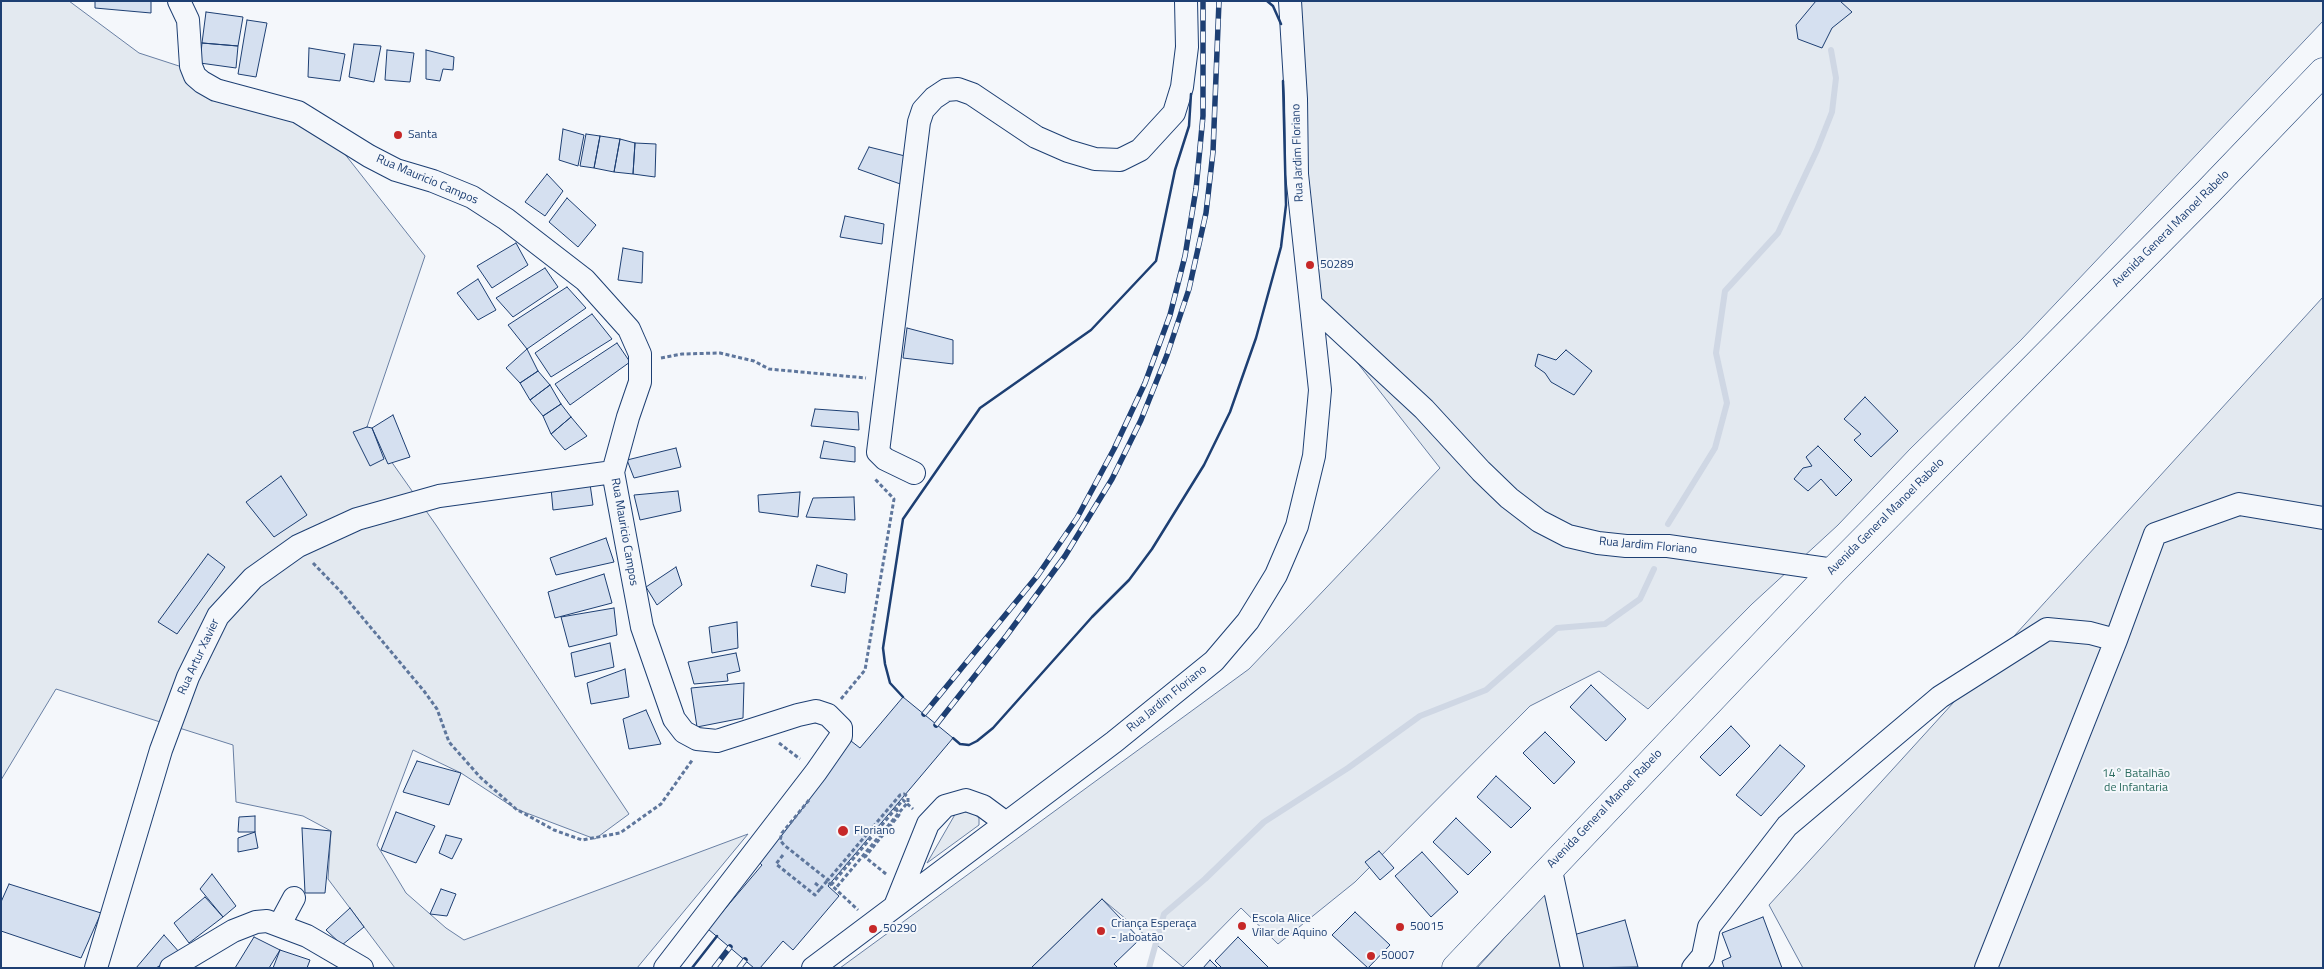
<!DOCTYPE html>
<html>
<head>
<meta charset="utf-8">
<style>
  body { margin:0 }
  #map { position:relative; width:2324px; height:969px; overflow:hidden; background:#f4f7fb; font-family:"Titillium Web",sans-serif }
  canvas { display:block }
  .frame { position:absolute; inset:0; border:2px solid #1d3f73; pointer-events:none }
</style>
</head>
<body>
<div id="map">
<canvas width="2324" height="969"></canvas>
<div class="frame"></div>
</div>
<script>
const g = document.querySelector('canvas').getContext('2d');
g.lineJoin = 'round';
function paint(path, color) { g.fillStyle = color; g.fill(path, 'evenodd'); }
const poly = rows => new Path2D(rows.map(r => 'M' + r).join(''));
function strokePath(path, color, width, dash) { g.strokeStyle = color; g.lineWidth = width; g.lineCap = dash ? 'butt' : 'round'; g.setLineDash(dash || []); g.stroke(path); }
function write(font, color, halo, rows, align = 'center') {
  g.font = font + ' "Titillium Web",sans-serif'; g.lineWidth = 4; g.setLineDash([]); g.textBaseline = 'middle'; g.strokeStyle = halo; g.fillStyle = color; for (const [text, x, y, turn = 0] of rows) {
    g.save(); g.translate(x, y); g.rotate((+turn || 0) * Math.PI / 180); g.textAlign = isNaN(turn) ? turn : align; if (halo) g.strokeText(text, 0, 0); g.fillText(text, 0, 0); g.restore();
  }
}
const green = poly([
  [1,1,69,1,139,53,222,80,299,125,344,153,425,256,367,427,436,525,629,814,595,839,516,809,461,773,413,750,377,845,406,893,446,928,464,940,748,834,637,968,395,968,328,879,331,831,303,816,236,802,233,745,56,689,1,780,1,1],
  [1284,1,2323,1,2323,21,2021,340,1910,449,1838,525,1752,604,1648,709,1599,671,1530,706,1355,882,1278,944,1241,908,1183,967,1102,899,1031,968,840,968,1249,669,1440,468,1312,305,1284,1],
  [2323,297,2323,968,1803,968,1769,905,2323,297],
  [967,808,979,818,979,825,927,863,957,811,967,808],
  [1554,881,1572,968,1477,968,1497,946,1554,881]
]);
const stream = poly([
  [1668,524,1715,448,1727,403,1716,353,1725,291,1778,233,1817,150,1832,112,1836,78,1831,50],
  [1149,968,1164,914,1205,879,1264,822,1348,768,1420,716,1486,690,1557,628,1605,624,1640,599,1654,569]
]);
const building = poly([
  [95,1,151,1,151,13,95,8,95,1],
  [1816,1,1840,1,1852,12,1832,28,1822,48,1798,39,1796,25,1816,1],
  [206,12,243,17,238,46,202,43,206,12],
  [247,20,267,23,256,77,238,74,247,20],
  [202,43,238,46,236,68,200,63,202,43],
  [354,44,381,46,374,82,349,77,354,44],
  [309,48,345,54,340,81,308,77,309,48],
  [387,50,414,53,410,82,385,80,387,50],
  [426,50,454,57,453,70,443,69,440,81,426,79,426,50],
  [563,129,584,135,578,166,559,160,563,129],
  [586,134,600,136,594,168,580,166,586,134],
  [600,136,620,139,614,172,594,168,600,136],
  [620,139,635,143,633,174,614,172,620,139],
  [635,143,656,144,655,177,633,174,635,143],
  [869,147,909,157,906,186,858,169,869,147],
  [547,174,563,191,545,216,525,202,547,174],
  [567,198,596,225,578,247,549,222,567,198],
  [845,216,884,224,882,244,840,237,845,216],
  [516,243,528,265,492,288,477,266,516,243],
  [623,248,643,252,642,283,618,280,623,248],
  [545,268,558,287,513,317,496,298,545,268],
  [478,279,496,310,478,320,457,293,478,279],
  [567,287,586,308,527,349,508,325,567,287],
  [592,314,612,339,551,377,535,353,592,314],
  [907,328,953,340,953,364,903,358,907,328],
  [617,343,630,362,570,405,555,384,617,343],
  [527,349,538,371,520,383,506,368,527,349],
  [1566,350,1592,371,1574,395,1551,382,1545,373,1535,366,1538,354,1556,360,1566,350],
  [538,371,550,385,530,400,520,383,538,371],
  [550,385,561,404,543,416,530,400,550,385],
  [1865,397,1898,431,1871,457,1854,440,1861,434,1844,419,1865,397],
  [561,404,571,417,551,434,543,416,561,404],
  [815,409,858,412,859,430,811,426,815,409],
  [393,415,410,457,388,464,372,428,393,415],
  [571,417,587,436,565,450,551,434,571,417],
  [367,427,372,428,384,459,370,466,353,432,367,427],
  [824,441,855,447,855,462,820,458,824,441],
  [1818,446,1852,480,1836,496,1821,479,1808,491,1794,479,1803,468,1812,466,1806,457,1818,446],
  [676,448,681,467,634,478,627,460,676,448],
  [281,476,307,515,274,537,246,502,281,476],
  [590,484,593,505,553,510,551,488,590,484],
  [678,491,681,511,640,520,634,495,678,491],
  [800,492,798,517,759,512,758,495,800,492],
  [854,497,855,520,806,517,813,498,854,497],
  [606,538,614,562,556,575,550,558,606,538],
  [208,554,225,567,177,634,158,622,208,554],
  [817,565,847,574,845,593,811,586,817,565],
  [676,567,682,585,657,605,646,587,676,567],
  [604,574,612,603,555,618,548,592,604,574],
  [614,608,617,635,569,647,561,617,614,608],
  [737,622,738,648,712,653,709,627,737,622],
  [610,643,614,667,575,677,571,653,610,643],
  [736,653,740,671,727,674,728,681,694,684,688,662,736,653],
  [625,669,629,697,591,704,587,683,625,669],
  [744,683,743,718,697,727,691,688,744,683],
  [1591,685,1626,719,1606,741,1570,707,1591,685],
  [903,697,953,738,828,886,839,896,793,950,783,941,760,968,754,968,708,929,762,865,753,857,773,833,851,741,860,748,903,697],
  [646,710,661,744,629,749,623,719,646,710],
  [1731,726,1750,746,1720,776,1700,757,1731,726],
  [1545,732,1575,762,1554,784,1523,753,1545,732],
  [1780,745,1805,766,1761,816,1736,795,1780,745],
  [417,761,461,773,449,805,403,792,417,761],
  [1496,776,1531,808,1511,828,1477,797,1496,776],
  [396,812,435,826,416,863,381,850,396,812],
  [255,816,255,832,238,832,239,817,255,816],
  [1456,818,1491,852,1468,875,1433,842,1456,818],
  [302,828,331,831,325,893,305,893,302,828],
  [255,832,258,848,238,852,238,838,255,832],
  [446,835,462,839,452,859,439,853,446,835],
  [1379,851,1394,868,1380,880,1365,862,1379,851],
  [1422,852,1458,892,1431,917,1395,876,1422,852],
  [212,874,236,906,223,917,200,889,212,874],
  [9,884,101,913,81,958,1,931,1,902,9,884],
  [441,889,456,894,447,916,430,914,441,889],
  [205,897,223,917,189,943,174,923,205,897],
  [1102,899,1140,939,1114,964,1118,968,1031,968,1102,899],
  [350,908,364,927,342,945,326,930,350,908],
  [1355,912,1390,945,1368,968,1332,935,1355,912],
  [1763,917,1782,968,1724,968,1722,961,1731,957,1722,933,1763,917],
  [1625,920,1638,967,1578,968,1570,936,1625,920],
  [164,935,180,953,156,968,136,968,164,935],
  [254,937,280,950,269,968,235,968,254,937],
  [1238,937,1269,968,1222,968,1215,961,1238,937],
  [280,950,310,960,307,968,273,968,280,950],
  [1210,960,1218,968,1203,968,1210,960]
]);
const path = poly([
  [661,358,682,354,720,353,754,361,769,369,866,378],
  [313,563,341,592,424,691,437,709,449,742,480,777,516,809,554,830,582,840,620,833,661,804,693,759],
  [841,699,865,670,894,499,875,479],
  [779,743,800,759],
  [886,874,865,857,899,815,896,808],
  [815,883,821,888,827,881,858,910],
  [831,885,903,800,913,809]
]);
const minor = poly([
  [179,1,188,20,191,66,195,76,202,82,216,90,298,112,369,156,396,170,433,181,472,197,506,219,585,280,629,329,640,354,640,382,628,417,613,472,642,627,674,719,684,732,697,739,717,741,798,715,816,711,828,715,841,728,841,736,816,772,665,968],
  [1312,305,1424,409,1481,471,1509,498,1539,521,1568,536,1598,543,1626,546,1668,546,1834,570],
  [914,473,885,459,878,452,919,122,923,110,934,98,946,90,958,89,972,94,1036,137,1068,151,1095,159,1120,160,1140,150,1174,113,1182,87,1187,47,1186,1],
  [1550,866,1572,968],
  [895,906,928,824,945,806,966,800,983,806,1006,823],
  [280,924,294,898],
  [96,968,161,750,188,677,218,616,253,578,298,546,357,519,439,496,613,472],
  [171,968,233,931,256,922,267,921,307,936,362,968],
  [813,968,1114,742,1214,661,1248,621,1276,575,1297,526,1314,456,1320,390,1297,174,1296,99,1290,1],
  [1693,968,1703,956,1709,927,1787,826,1940,697,2047,629,2090,633,2116,640,2155,534,2239,504,2323,518],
  [1986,968,2116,640]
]);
const major = poly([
  [1456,968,1834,570,2208,192,2323,72]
]);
const rail = poly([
  [924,714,1038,575,1077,518,1114,449,1145,383,1170,315,1185,256,1196,189,1203,116,1203,1],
  [936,725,1007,635,1065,556,1112,479,1141,420,1167,355,1189,289,1206,213,1213,152,1219,1],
  [714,968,730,947],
  [739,968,745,960]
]);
const pathBridge = poly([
  [809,800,782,833,780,840,784,845,828,880,900,795,904,794,908,797,908,802,835,889],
  [783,855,776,864,815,895,821,888]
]);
const wall = poly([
  [1267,1,1273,6,1281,24],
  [903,697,890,683,885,664,883,648,903,519,980,408,1091,330,1156,261,1175,170,1189,126,1191,94],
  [953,738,960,744,969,745,977,741,993,728,1092,617,1129,580,1152,549,1204,465,1230,412,1256,338,1281,247,1286,205,1283,81],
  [692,968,717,936]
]);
const markers = [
  [398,135,5,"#c62828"],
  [1310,265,5,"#c62828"],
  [843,831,6,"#c62828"],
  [1242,926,5,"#c62828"],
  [1400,927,5,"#c62828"],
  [873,929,5,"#c62828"],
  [1101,931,5,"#c62828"],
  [1371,956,5,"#c62828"]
];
const poiNames = [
  ["Santa",408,135],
  ["50289",1320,265],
  ["Floriano",854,831],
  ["Escola Alice",1252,919],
  ["Vilar de Aquino",1252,933],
  ["Criança Esperaça",1111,924],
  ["- Jaboatão",1111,938],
  ["50015",1410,927],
  ["50290",883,929],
  ["50007",1381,956]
];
const streetNames = [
  ["Rua Jardim Floriano",1298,153,-92],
  ["Rua Mauricio Campos",427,180,23],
  ["Avenida General Manoel Rabelo",2171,229,-45],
  ["Avenida General Manoel Rabelo",1886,517,-45],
  ["Rua Mauricio Campos",624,532,80],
  ["Rua Jardim Floriano",1648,546,5],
  ["Rua Artur Xavier",199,657,-65],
  ["Rua Jardim Floriano",1167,699,-39],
  ["Avenida General Manoel Rabelo",1605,809,-46]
];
const parkNames = [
  ["14° Batalhão",2136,774],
  ["de Infantaria",2136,788]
];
paint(green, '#e3e9f0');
strokePath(green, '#687fa3', 1);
strokePath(stream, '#cfd7e4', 6);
paint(building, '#d5e0f0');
strokePath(building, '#1d3f73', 1);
strokePath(minor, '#1d3f73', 24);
strokePath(major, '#1d3f73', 29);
strokePath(path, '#5e769c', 3, [4, 2.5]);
strokePath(minor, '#f4f7fb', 22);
strokePath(major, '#f4f7fb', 28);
strokePath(rail, '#1d3f73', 5.5);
strokePath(rail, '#f4f7fb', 4, [11]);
strokePath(pathBridge, '#5e769c', 3, [4, 2.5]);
strokePath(wall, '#1d3f73', 2.5);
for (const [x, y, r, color] of markers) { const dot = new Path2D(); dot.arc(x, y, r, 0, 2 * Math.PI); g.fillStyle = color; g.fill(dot); strokePath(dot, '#f4f7fb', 2); }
write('12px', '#1d3f73', '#f4f7fb', poiNames, 'left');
write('12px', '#1d3f73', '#f4f7fb', streetNames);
write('12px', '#2c6c60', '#f4f7fb', parkNames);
</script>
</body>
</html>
